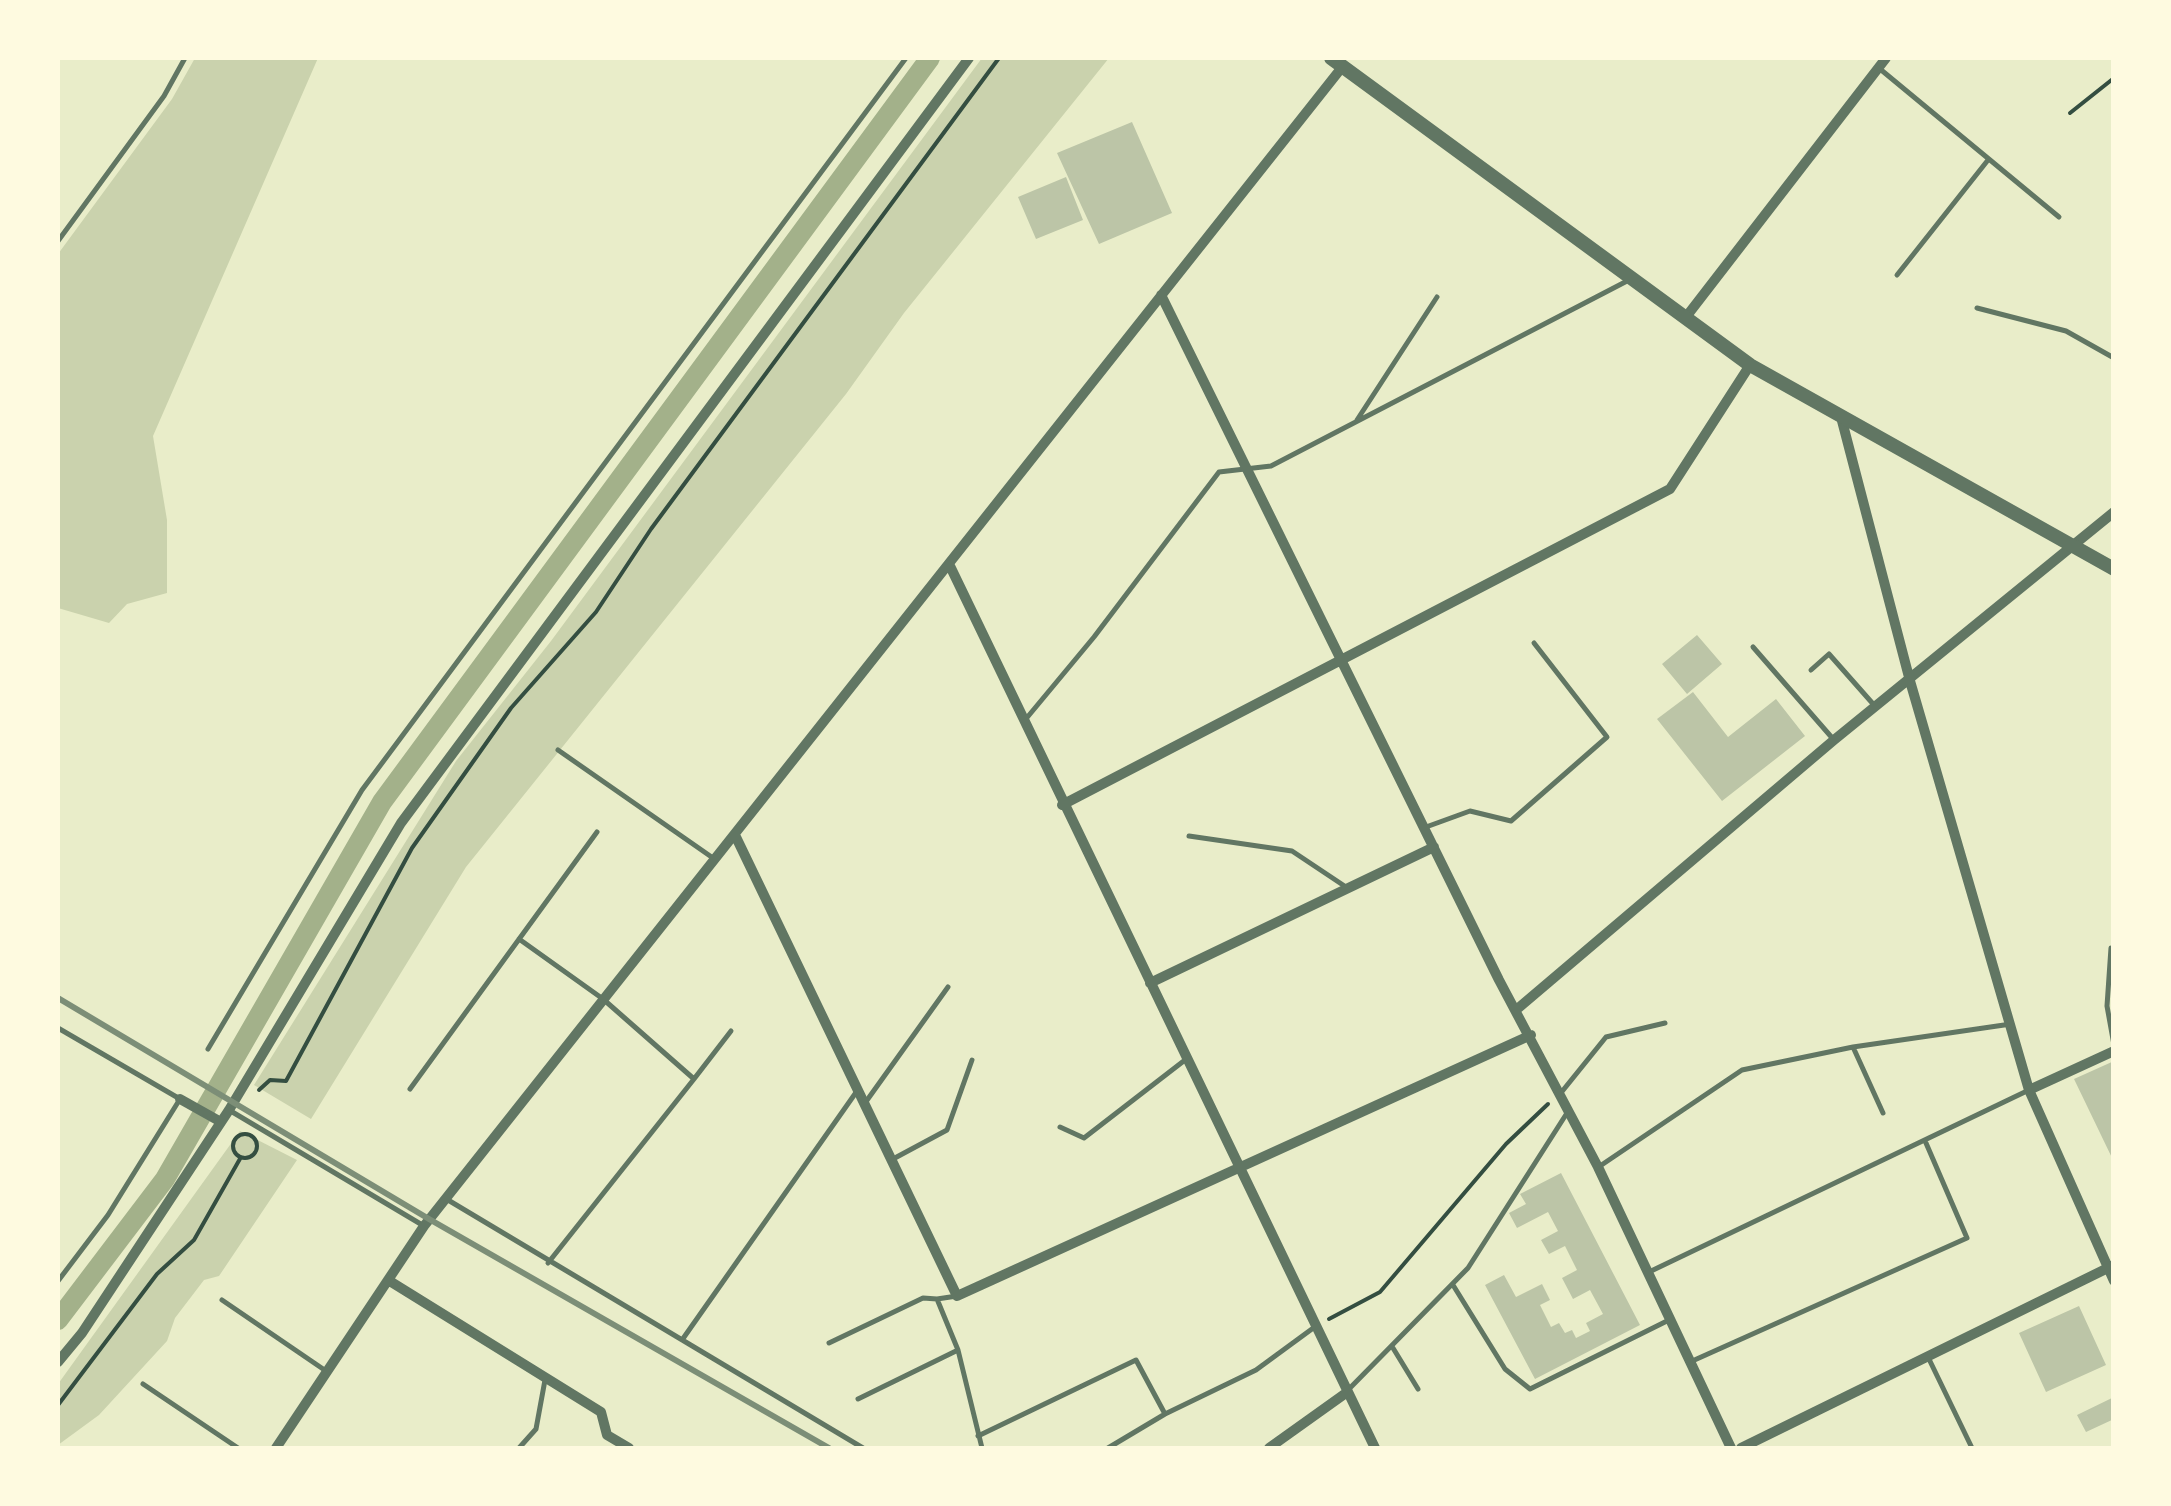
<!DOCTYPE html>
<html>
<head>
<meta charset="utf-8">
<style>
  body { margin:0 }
  #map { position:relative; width:2171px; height:1506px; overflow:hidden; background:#e9edc9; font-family:"Nunito Sans",sans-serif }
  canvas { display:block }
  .frame { position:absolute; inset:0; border:60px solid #fefae0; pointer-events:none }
</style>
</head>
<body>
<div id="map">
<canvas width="2171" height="1506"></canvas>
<div class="frame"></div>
</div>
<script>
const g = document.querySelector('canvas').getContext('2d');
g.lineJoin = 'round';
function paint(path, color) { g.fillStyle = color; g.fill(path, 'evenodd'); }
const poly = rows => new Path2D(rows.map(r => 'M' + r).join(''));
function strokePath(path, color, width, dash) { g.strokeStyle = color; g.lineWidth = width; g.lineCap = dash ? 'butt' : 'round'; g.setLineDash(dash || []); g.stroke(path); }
const green = poly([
  [195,58,318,58,153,436,167,520,167,593,127,604,109,623,58,608,58,254,172,99],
  [982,58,1109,58,904,313,846,394,466,867,311,1119,254,1085,456,761,551,641],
  [240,1131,297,1160,219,1276,204,1280,175,1318,167,1341,99,1415,58,1445,58,1384]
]);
const canal = poly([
  [58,1320,165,1179,382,802,930,58]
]);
const building = poly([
  [1132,122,1172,213,1099,244,1057,153],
  [1066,177,1083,220,1036,239,1018,197],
  [1697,635,1722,664,1687,694,1662,664],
  [1693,692,1728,737,1776,699,1805,736,1722,801,1657,719],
  [2114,1061,2114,1162,2074,1079],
  [1561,1173,1640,1325,1535,1379,1485,1285,1504,1275,1516,1297,1542,1284,1550,1300,1540,1305,1551,1327,1559,1323,1565,1333,1572,1330,1576,1338,1590,1331,1586,1323,1603,1314,1590,1290,1573,1299,1562,1278,1577,1270,1565,1246,1549,1254,1541,1240,1558,1231,1548,1212,1517,1228,1509,1213,1526,1204,1520,1194],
  [2079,1306,2106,1365,2046,1392,2019,1333],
  [2114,1397,2114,1419,2086,1432,2077,1415]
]);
const path = poly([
  [2070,113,2114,78],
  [259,1090,270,1080,286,1081,412,848,511,708,596,612,651,529,999,58],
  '233 1146a12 12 0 1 1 24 0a12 12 0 1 1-24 0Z',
  [1329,1319,1380,1292,1506,1144,1548,1104],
  [58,1405,157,1274,194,1240,241,1157]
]);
const service = poly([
  [1880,69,2059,217],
  [58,241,164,96,185,58],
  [1897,275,1988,160],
  [1977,308,2066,331,2114,358],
  [1357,420,1437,297],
  [1753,647,1834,740],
  [1811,670,1829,654,1874,705],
  [1025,720,1094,637,1219,472,1271,466,1629,280],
  [558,750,713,858],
  [1426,827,1470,811,1511,821,1607,737,1534,643],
  [1189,836,1292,851,1346,887],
  [519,939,603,999,694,1079,548,1263],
  [2111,948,2107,1006,2114,1045],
  [58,1028,180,1099,108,1215,58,1281],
  [1853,1047,1883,1113],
  [208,1049,362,790,906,58],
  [694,1079,731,1031],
  [410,1089,597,832],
  [1560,1094,1606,1037,1665,1023],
  [865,1103,948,987],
  [229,1110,424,1226],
  [1060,1127,1084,1138,1185,1060],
  [893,1159,947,1130,972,1060],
  [1600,1166,1742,1070,1853,1047,2011,1024],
  [448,1200,863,1448],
  [1649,1272,2029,1090],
  [1453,1285,1505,1369,1530,1389,1671,1319],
  [957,1296,937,1299,958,1350,982,1448],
  [222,1300,326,1371],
  [682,1340,857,1091],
  [829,1343,923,1298,937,1299],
  [1393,1348,1418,1389],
  [1928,1357,1972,1448],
  [1690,1362,1967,1238,1926,1143],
  [143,1384,238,1448],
  [1349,1389,1468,1268,1567,1113],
  [858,1399,958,1350],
  [978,1436,1136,1360,1165,1414],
  [519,1448,536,1429,545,1380],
  [1108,1448,1165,1414,1256,1370,1316,1326]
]);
const minor = poly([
  [1161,295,1499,980,1598,1167,1731,1448],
  [1686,317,1886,58],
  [1841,417,1910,681,2029,1090,2114,1281],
  [950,566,1375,1448],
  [1062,805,1670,489,1750,365],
  [735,835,957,1296,1531,1035],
  [1150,983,1434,847],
  [1516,1010,1834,740,2114,512],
  [2029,1090,2114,1051],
  [180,1099,221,1122],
  [388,1280,601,1412,607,1435,629,1448],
  [58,1362,82,1333,229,1110,401,823,969,58],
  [276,1448,424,1226,1343,66],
  [1269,1448,1346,1393],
  [1741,1448,2114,1265]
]);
const tertiary = poly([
  [1331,58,1750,365,2114,569]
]);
const rail = poly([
  [58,998,429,1219,829,1448]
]);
paint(green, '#cad2ad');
strokePath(canal, '#a3b18a', 20);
paint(building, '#bcc5a7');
strokePath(path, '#344e41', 4);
strokePath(service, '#617663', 5);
strokePath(minor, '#617663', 10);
strokePath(tertiary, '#617663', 14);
strokePath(rail, '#7c8e77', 6);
</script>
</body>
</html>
